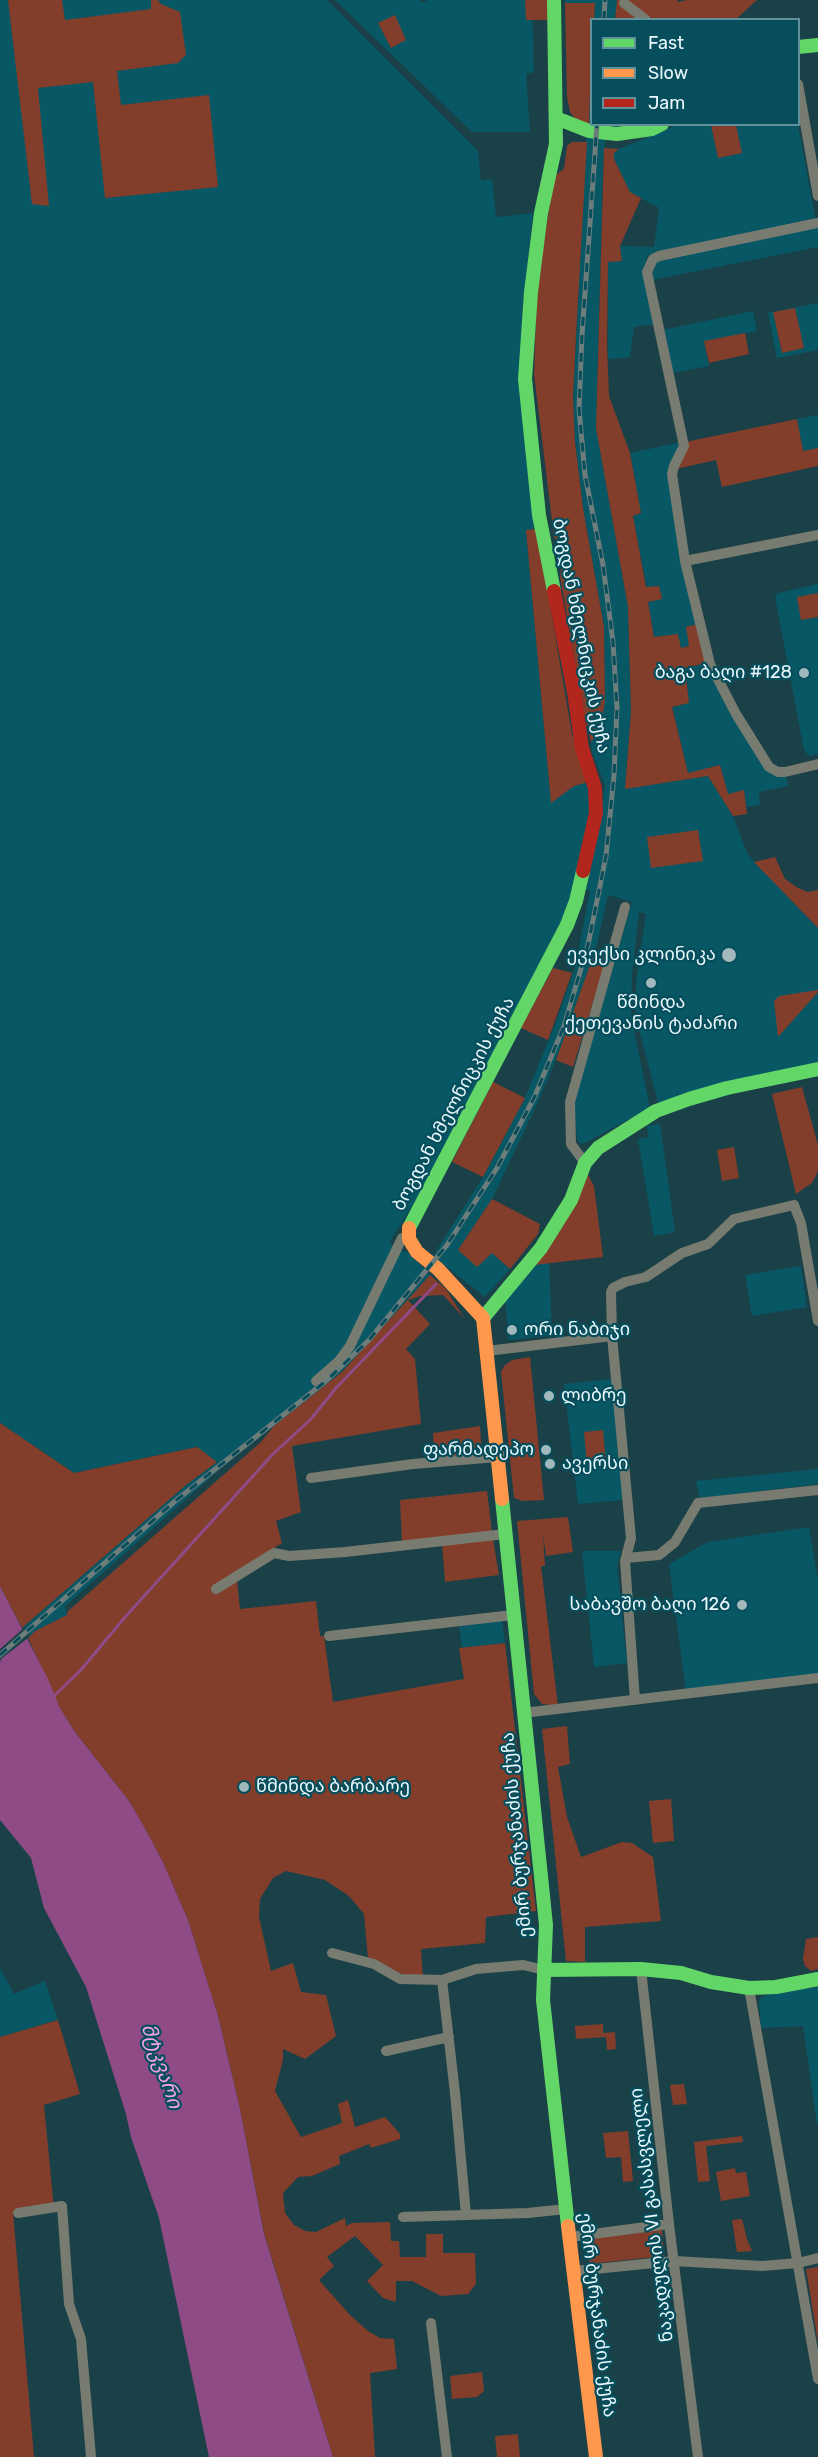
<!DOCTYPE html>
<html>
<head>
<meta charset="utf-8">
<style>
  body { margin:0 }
  #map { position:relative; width:818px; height:2457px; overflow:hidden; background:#1b4148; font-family:Rubik,sans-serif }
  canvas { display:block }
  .legend { position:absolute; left:590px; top:18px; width:210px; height:108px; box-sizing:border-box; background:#074e5c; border:2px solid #61929c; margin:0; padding:8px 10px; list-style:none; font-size:18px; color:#e9f8fc }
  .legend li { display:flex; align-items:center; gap:12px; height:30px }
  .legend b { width:30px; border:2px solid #61929c }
</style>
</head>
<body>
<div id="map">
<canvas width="818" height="2457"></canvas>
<ul class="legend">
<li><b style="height:8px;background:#63d668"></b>Fast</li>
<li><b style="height:8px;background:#ff974d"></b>Slow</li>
<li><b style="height:8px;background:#b3261e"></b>Jam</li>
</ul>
</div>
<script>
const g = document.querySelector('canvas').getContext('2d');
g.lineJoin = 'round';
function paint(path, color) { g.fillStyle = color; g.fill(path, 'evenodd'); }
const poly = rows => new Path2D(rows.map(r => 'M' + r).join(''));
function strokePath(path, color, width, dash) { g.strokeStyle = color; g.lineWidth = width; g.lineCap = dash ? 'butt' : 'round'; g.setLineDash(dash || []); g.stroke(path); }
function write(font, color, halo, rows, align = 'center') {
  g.font = font + ' Rubik,"Noto Sans Georgian",sans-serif'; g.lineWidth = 4.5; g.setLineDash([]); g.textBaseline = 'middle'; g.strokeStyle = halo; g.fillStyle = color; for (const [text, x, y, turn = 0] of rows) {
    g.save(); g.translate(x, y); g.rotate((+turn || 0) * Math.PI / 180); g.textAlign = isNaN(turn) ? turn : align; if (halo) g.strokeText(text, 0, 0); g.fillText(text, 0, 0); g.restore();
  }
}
const built = poly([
  [0,0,327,0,478,151,481,180,492,179,496,217,533,213,522,314,537,529,526,530,551,802,574,786,588,782,591,804,569,906,418,1197,390,1241,392,1246,409,1253,430,1275,342,1372,220,1469,65,1606,67,1615,35,1632,28,1638,22,1628,186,1485,217,1462,196,1447,74,1473,0,1423],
  [335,0,420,0,422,3,428,0,532,0,534,72,526,74,530,132,472,132],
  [565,0,617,0,615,19,594,19,595,3,565,3],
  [591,46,592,124,607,125,603,164,596,428,628,607,631,712,625,788,708,776,733,816,748,855,818,928,818,1064,661,1103,658,1102,636,1018,636,982,646,914,639,912,632,975,631,1016,650,1108,583,1144,578,1142,575,1124,575,1100,632,902,608,895,594,958,568,1031,537,1104,492,1199,458,1250,492,1253,510,1269,485,1297,433,1256,483,1177,525,1098,556,1022,575,967,590,891,586,890,599,829,605,785,592,752,591,742,600,730,605,700,604,627,583,508,575,442,573,397],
  [677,125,798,125,816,221,658,251,647,256,644,270,657,324,634,327,630,357,608,359,608,262,620,246,654,247,659,208,630,192,614,159,614,153,619,149],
  [818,227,818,247,652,280,652,270,657,259],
  [818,303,818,350,777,358,768,313],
  [753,311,757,331,704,342,709,366,672,373,663,330],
  [818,415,818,448,803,451,797,419],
  [681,442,672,465,698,624,690,646,681,649,678,634,654,637,648,601,662,598,659,586,647,588,633,516,641,513,630,453],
  [818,584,818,754,809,756,804,750,775,597,778,593],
  [706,663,761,759,786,774,788,786,759,792,760,805,746,807,744,791,728,795,720,766,688,773,672,707,689,703,685,668],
  [660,1123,675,1232,654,1236,638,1139,648,1137,647,1126],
  [538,1256,549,1260,552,1335,509,1340,505,1301],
  [801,1266,807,1307,752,1316,745,1275],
  [612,1379,624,1500,578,1504,564,1384],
  [818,1469,818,1484,700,1498,696,1481],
  [809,1527,818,1580,818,1675,686,1692,669,1564,708,1542],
  [582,1551,621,1551,617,1567,627,1663,594,1667],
  [502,1620,505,1643,462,1648,459,1626],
  [0,1968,14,1994,45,1981,58,2020,0,2037],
  [818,1987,818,2124,817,2124,803,2026,761,2028,759,2003,761,1998,773,1992]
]);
const green = poly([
  [8,0,62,0,65,20,151,9,151,0,158,0,161,4,180,12,186,55,178,63,117,71,121,105,209,95,218,187,105,198,93,82,38,88,49,206,32,204],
  [525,0,547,0,548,20,526,20],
  [617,0,677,0,678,2,687,0,757,0,736,19,615,20],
  [565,3,595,3,594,19,592,20,589,128,576,120,570,112,567,97],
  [395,15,406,40,391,48,378,23],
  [711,125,736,125,742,153,718,158],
  [572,142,587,142,576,337,573,397,575,442,583,508,604,627,605,700,600,730,591,742,585,719,560,576,563,556,561,545,554,537,534,374,537,288,554,176,564,169,567,146],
  [604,148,619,149,614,153,614,159,630,192,641,198,620,246,622,261,608,262,607,345,609,396,630,453,641,513,633,516,646,587,659,586,662,599,648,602,654,637,678,634,681,648,689,646,686,627,698,624,706,663,685,668,689,703,672,707,688,773,720,765,728,794,744,790,747,814,733,816,708,776,625,789,631,712,628,607,596,428],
  [795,308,804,348,782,353,773,312],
  [745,333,749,354,709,363,704,341],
  [797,419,803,451,818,448,818,466,722,487,716,460,676,469,685,442],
  [537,529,572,734,588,782,574,786,551,803,526,530],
  [818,593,818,617,801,620,797,597],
  [698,830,703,861,651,868,647,837],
  [775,857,785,879,798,888,808,892,818,890,818,928,754,862],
  [595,951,607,957,573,1067,556,1060],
  [553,968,572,973,548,1040,521,1028],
  [818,990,818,992,778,1037,774,1001,779,996],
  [493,1082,525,1098,483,1177,452,1162],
  [802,1087,818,1145,818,1171,812,1183,796,1194,772,1094],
  [734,1147,739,1178,722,1181,717,1150],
  [586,1171,594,1186,603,1257,534,1265],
  [492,1199,540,1224,538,1234,510,1269,492,1253,477,1267,458,1250],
  [430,1275,446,1289,464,1318,443,1295,421,1296,408,1300,430,1324,406,1349,415,1359,421,1424,292,1446,301,1512,276,1521,282,1543,225,1579,237,1580,240,1609,316,1601,320,1636,324,1636,333,1702,464,1679,459,1648,505,1643,536,1911,486,1917,485,1943,421,1949,423,1978,402,1974,368,1958,364,1914,349,1896,325,1880,286,1871,273,1878,260,1899,259,1917,271,1971,293,1963,301,1992,326,1995,336,2036,305,2059,283,2049,283,2060,275,2091,301,2137,342,2123,338,2104,348,2100,355,2127,385,2117,400,2134,400,2139,371,2148,369,2144,339,2156,340,2164,312,2176,298,2177,283,2193,285,2213,294,2225,305,2231,316,2232,345,2218,346,2226,352,2223,390,2222,391,2241,399,2241,400,2257,426,2257,426,2234,443,2234,443,2253,475,2253,476,2284,468,2294,441,2296,412,2281,396,2281,396,2302,383,2298,367,2281,383,2265,355,2236,327,2257,334,2266,319,2280,350,2315,368,2331,380,2338,394,2339,397,2369,370,2373,375,2457,333,2457,264,2233,240,2109,218,2016,188,1920,163,1862,142,1823,129,1801,75,1732,60,1708,28,1638,35,1631,67,1615,67,1612,261,1442,274,1426,342,1372],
  [530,1357,544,1500,523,1501,514,1498,501,1372,504,1366,512,1360],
  [0,1423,74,1473,197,1447,217,1462,186,1485,22,1628,0,1586],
  [480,1426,482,1456,434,1460,433,1433],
  [603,1430,606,1463,587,1465,584,1432],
  [487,1491,492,1533,402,1543,400,1500],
  [568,1517,573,1552,546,1556,543,1534,545,1566,541,1566,558,1706,542,1704,534,1694,517,1521],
  [493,1539,499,1575,445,1582,442,1545],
  [567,1726,570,1764,558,1767,567,1817,581,1857,622,1842,632,1843,653,1857,661,1921,585,1927,585,1962,566,1961,542,1729],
  [671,1799,674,1841,653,1843,649,1801],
  [818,1937,818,1969,811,1971,805,1966,803,1959,806,1939],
  [58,2020,80,2094,44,2105,54,2209,13,2212,34,2457,0,2457,0,2037],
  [603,2024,603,2033,615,2032,616,2049,607,2050,606,2037,576,2039,575,2026],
  [684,2084,687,2104,673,2105,670,2085],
  [628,2131,633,2181,623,2182,621,2157,606,2158,603,2133],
  [742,2136,743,2142,706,2146,710,2181,698,2182,694,2142],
  [735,2168,736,2173,746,2172,750,2196,721,2201,716,2172],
  [742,2219,747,2239,752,2251,737,2252,732,2220],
  [662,2230,664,2256,589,2264,588,2239],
  [818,2267,818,2343,806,2269],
  [482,2372,484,2391,477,2397,452,2399,450,2376],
  [518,2434,520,2457,497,2457,495,2436]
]);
const water = poly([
  [0,1586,48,1679,60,1708,75,1732,129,1801,142,1823,163,1862,188,1920,218,2016,240,2109,264,2234,333,2457,209,2457,159,2218,131,2137,126,2114,86,1987,44,1908,31,1858,0,1820]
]);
const pier = poly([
  [25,1627,29,1635,28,1638,1,1659,0,1663,0,1649]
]);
const stream = poly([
  [55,1695,80,1671,126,1616,273,1454,311,1419,336,1388,436,1284]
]);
const street = poly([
  [624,3,646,20],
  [798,84,818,196],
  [818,223,659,256,653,259,647,272,684,446,674,466,672,474,685,561,710,664,736,714,769,767,778,772,785,772,818,764],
  [685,561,818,535],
  [585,1163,571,1144,570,1102,625,907],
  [487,1351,612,1336],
  [316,1381,339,1361,350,1346,402,1238,409,1239],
  [311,1478,413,1464,497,1457],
  [626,1558,659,1555,675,1542,698,1503,818,1490],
  [216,1589,274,1553,289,1556,345,1552,505,1534],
  [329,1636,513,1615],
  [635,1700,625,1561,631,1538,612,1336,611,1292,613,1288,625,1282,646,1277,682,1253,708,1244,734,1219,794,1205,801,1223,818,1321],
  [523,1713,818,1678],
  [332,1953,374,1964,400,1979,442,1980,476,1969,523,1965,544,1970],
  [641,1969,669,2224,698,2457],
  [442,1980,455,2093,466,2215],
  [749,1988,818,2379],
  [386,2051,449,2037],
  [18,2213,62,2206,69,2304,81,2339,91,2457],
  [403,2217,528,2213,566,2209],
  [570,2237,669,2224],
  [575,2271,674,2261,762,2266,798,2263,818,2258],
  [431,2323,447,2457]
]);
const fast = poly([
  [554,0,556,144,541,213,531,292,525,379,539,515,554,591],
  [798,47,818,45],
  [556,118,589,131,617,134,652,129,662,124],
  [409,1228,567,925,576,901,583,871],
  [483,1318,541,1248,571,1200,585,1163,598,1148,656,1111,689,1099,727,1088,818,1069],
  [502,1499,546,1925,543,2000,568,2226],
  [544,1970,641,1969,681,1973,711,1982,749,1988,776,1987,818,1979]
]);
const slow = poly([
  [409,1228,409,1239,417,1252,438,1269,483,1318,502,1499],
  [568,2226,596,2457]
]);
const jam = poly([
  [554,591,574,692,582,748,595,788,596,813,583,871]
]);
const rail = poly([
  [604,20,605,0],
  [0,1655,174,1502,326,1381,369,1340,447,1245,497,1168,534,1098,564,1026,588,945,606,856,614,775,617,708,613,642,603,565,585,475,579,409,582,335,597,124]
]);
const markers = [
  [804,673,6,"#a1b8bd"],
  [729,955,8,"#a1b8bd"],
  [651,983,6,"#a1b8bd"],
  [512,1330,6,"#a1b8bd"],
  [549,1396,6,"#a1b8bd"],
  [546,1450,6,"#a1b8bd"],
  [550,1464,6,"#a1b8bd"],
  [742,1605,6,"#a1b8bd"],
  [244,1787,6,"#a1b8bd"]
];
const streetNames = [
  ["ბოგდან ხმელნიცკის ქუჩა",581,636,79],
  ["ბოგდან ხმელნიცკის ქუჩა",454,1104,-62],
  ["ემირ ბურჯანაძის ქუჩა",517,1835,-95],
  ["ნაკადულის VI გასასვლელი",652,2215,-97],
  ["ემირ ბურჯანაძის ქუჩა",597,2315,83]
];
const poiNames = [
  ["ბაგა ბაღი #128",792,673],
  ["ევექსი კლინიკა",716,955],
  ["წმინდა",651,1003,"center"],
  ["ქეთევანის ტაძარი",651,1024,"center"],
  ["ორი ნაბიჯი",524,1330,"left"],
  ["ლიბრე",561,1396,"left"],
  ["ფარმადეპო",534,1450],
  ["ავერსი",562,1464,"left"],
  ["საბავშო ბაღი 126",730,1605],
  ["წმინდა ბარბარე",256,1787,"left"]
];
const waterNames = [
  ["მტკვარი",161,2066,71]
];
paint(built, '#085765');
paint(green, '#823d2b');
paint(water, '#8f4b85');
paint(pier, '#1b4148');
strokePath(stream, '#8f4b85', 3);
strokePath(street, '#787b6f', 10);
strokePath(fast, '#63d668', 14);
strokePath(slow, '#ff974d', 14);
strokePath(jam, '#b3261e', 14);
strokePath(rail, '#6d7d7b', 5);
strokePath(rail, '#074e5c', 3, [9]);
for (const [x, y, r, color] of markers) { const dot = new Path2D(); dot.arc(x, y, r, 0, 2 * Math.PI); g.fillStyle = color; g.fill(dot); strokePath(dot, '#074e5c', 2); }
write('18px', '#e9f8fc', '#074e5c', streetNames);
write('18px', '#e9f8fc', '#074e5c', poiNames, 'right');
write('italic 20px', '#f7a2e4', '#074e5c', waterNames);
</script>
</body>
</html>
